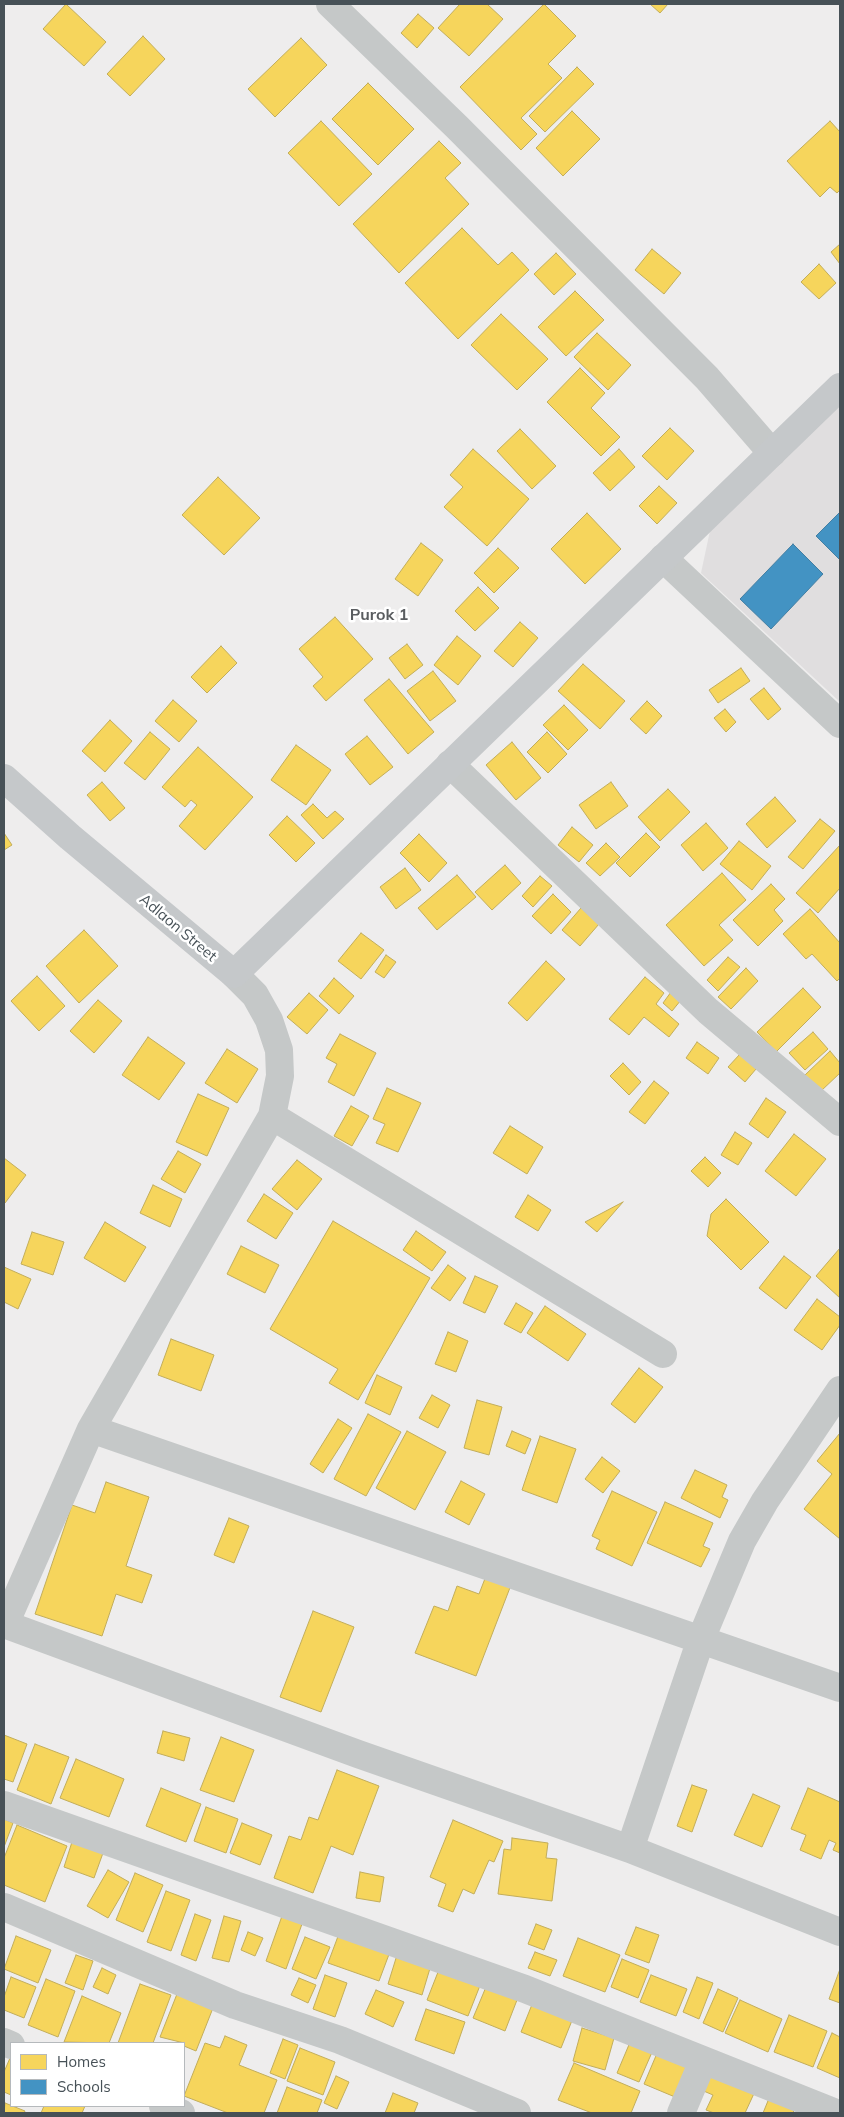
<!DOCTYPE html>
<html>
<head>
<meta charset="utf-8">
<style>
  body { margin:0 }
  #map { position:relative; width:844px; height:2117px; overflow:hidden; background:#eeeded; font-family:Mulish,sans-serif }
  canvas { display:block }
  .frame { position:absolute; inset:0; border:5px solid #475157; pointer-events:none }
  .legend { position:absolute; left:10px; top:2042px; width:175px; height:65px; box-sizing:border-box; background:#fff; border:1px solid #b5b9bc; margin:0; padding:6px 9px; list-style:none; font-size:15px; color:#475157 }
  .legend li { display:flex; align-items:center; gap:10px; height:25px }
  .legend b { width:25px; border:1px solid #b5b9bc }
</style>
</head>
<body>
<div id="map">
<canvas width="844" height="2117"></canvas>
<div class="frame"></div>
<ul class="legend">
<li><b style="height:14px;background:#f6d55c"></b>Homes</li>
<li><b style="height:14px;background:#4393c3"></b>Schools</li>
</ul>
</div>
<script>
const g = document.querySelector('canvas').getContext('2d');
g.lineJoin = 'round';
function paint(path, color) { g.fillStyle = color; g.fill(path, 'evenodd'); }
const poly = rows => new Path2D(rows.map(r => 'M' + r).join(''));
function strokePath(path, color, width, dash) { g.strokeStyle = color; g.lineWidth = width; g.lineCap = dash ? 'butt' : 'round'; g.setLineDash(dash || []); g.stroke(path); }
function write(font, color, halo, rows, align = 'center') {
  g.font = font + ' Mulish,sans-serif'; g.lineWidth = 5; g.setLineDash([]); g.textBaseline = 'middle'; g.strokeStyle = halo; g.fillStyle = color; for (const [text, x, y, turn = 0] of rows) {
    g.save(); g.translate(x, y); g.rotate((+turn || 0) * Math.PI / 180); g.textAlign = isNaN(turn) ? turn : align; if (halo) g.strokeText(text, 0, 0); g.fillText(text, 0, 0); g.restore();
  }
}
const education = poly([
  [840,406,840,702,701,573,711,526]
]);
const homes = poly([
  [66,4,106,42,84,66,43,29,66,4],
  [460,4,487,4,503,19,469,56,438,28,460,4],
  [544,4,576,36,548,64,562,78,521,118,537,134,521,150,460,87,544,4],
  [650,4,668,4,660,13,650,4],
  [418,14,434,28,417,48,401,33,418,14],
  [143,36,165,59,130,96,107,74,143,36],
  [301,38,327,65,275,117,248,89,301,38],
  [577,67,594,84,545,132,529,116,577,67],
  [368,83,414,129,378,165,332,119,368,83],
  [572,111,600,139,563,176,536,148,572,111],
  [321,121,372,174,339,206,288,153,321,121],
  [830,121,840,132,840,190,837,193,830,187,820,197,787,161,830,121],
  [439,141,461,163,445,178,469,204,399,273,353,224,439,141],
  [462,228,498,265,512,252,529,270,458,339,405,283,462,228],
  [840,244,840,264,831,252,840,244],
  [652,249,681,273,664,294,635,270,652,249],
  [556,253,576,274,554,295,534,274,556,253],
  [819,264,836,283,819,299,801,282,819,264],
  [575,291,604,320,566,356,538,327,575,291],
  [501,314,548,359,517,390,471,345,501,314],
  [597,333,631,365,608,390,574,357,597,333],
  [580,368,605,393,591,408,620,437,601,456,547,402,580,368],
  [670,428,694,451,667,480,642,456,670,428],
  [520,429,556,466,532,489,497,451,520,429],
  [473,449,529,499,487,546,444,507,463,487,450,475,473,449],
  [619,449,635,467,610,491,593,473,619,449],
  [218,477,260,518,224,555,182,515,218,477],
  [659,486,677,503,657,524,639,506,659,486],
  [587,513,621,549,585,584,551,549,587,513],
  [421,543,443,560,418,596,395,579,421,543],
  [498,548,519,568,494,593,474,573,498,548],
  [478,587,499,608,475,631,455,611,478,587],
  [335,617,373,659,326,701,313,686,323,677,299,649,335,617],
  [520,622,538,638,513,667,494,651,520,622],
  [457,636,481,656,458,685,434,665,457,636],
  [407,644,423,665,405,679,389,658,407,644],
  [221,646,237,663,207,693,191,677,221,646],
  [583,664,625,701,600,729,558,691,583,664],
  [741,668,750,681,718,703,709,690,741,668],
  [433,671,456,701,430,721,407,691,433,671],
  [389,679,434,732,408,754,364,700,389,679],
  [764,688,781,709,768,720,750,699,764,688],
  [173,700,197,721,179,742,155,721,173,700],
  [647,701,662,716,646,734,630,719,647,701],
  [564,705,588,730,568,750,543,725,564,705],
  [725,709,736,722,726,732,714,718,725,709],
  [110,720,132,741,105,772,82,751,110,720],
  [150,732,170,749,145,780,124,763,150,732],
  [547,732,567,754,548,773,527,752,547,732],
  [367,736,393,767,370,785,345,754,367,736],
  [512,742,541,778,516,800,486,765,512,742],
  [296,745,331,770,306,805,271,780,296,745],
  [198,747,253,797,205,850,179,826,197,805,191,800,185,807,162,787,198,747],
  [102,782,125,808,110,821,87,795,102,782],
  [611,782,628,806,596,829,579,805,611,782],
  [668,789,690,812,660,841,638,817,668,789],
  [775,797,796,821,767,848,746,824,775,797],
  [313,804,327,818,335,811,344,819,323,839,301,815,313,804],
  [287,816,315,843,296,862,269,835,287,816],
  [820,819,835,831,803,869,788,857,820,819],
  [706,823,728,848,703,871,681,845,706,823],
  [572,827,593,845,579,862,558,845,572,827],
  [4,833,12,845,4,850,4,833],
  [646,833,660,847,630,877,616,863,646,833],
  [419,834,447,863,429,882,400,853,419,834],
  [739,841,771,866,752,890,720,864,739,841],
  [606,843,620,857,600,876,586,863,606,843],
  [840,845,840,888,818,913,796,893,840,845],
  [505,865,521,883,492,910,475,892,505,865],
  [405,868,421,890,396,909,380,887,405,868],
  [722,873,746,900,719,925,733,940,704,966,666,925,722,873],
  [457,875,476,897,437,930,418,908,457,875],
  [540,876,552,886,533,907,522,896,540,876],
  [771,884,785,899,774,910,783,921,758,946,733,920,771,884],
  [553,894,571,912,551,934,532,916,553,894],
  [581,908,599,924,580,946,562,930,581,908],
  [810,909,840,943,840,978,837,981,812,954,806,959,783,934,810,909],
  [84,930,118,966,79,1003,46,966,84,930],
  [361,933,384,950,361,979,338,961,361,933],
  [386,955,396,962,384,978,375,972,386,955],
  [728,957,740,967,718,991,707,980,728,957],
  [546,961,565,979,527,1021,508,1003,546,961],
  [746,968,758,981,731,1009,718,997,746,968],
  [37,976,65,1006,39,1031,11,1001,37,976],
  [645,977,664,993,656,1004,679,1024,669,1037,644,1017,629,1035,609,1019,645,977],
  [334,978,354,996,339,1014,319,996,334,978],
  [803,988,821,1007,776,1052,757,1032,803,988],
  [671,992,681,1000,672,1011,663,1003,671,992],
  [309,993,328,1010,307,1034,287,1017,309,993],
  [98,1000,122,1021,94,1053,70,1031,98,1000],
  [813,1032,828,1049,805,1070,789,1053,813,1032],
  [340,1034,376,1053,354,1096,328,1082,337,1064,326,1058,340,1034],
  [148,1037,185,1063,159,1100,122,1075,148,1037],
  [697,1042,719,1058,708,1074,686,1058,697,1042],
  [227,1049,258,1069,237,1103,205,1083,227,1049],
  [830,1051,840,1063,840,1073,821,1091,805,1075,830,1051],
  [740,1054,756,1069,745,1082,728,1067,740,1054],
  [623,1063,641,1082,629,1095,610,1076,623,1063],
  [654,1081,669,1093,645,1124,629,1112,654,1081],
  [387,1088,421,1103,398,1152,376,1143,385,1124,373,1119,387,1088],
  [198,1094,229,1108,207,1156,176,1142,198,1094],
  [766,1098,786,1112,768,1138,749,1124,766,1098],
  [351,1106,369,1116,352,1146,334,1136,351,1106],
  [510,1126,543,1147,527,1174,493,1153,510,1126],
  [735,1132,752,1143,738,1165,721,1155,735,1132],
  [794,1134,826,1159,796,1196,765,1171,794,1134],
  [178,1151,201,1164,185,1193,161,1179,178,1151],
  [705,1157,721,1173,708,1187,691,1171,705,1157],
  [4,1158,26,1175,5,1203,4,1202,4,1158],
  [297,1160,322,1179,297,1210,272,1189,297,1160],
  [153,1185,182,1199,170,1227,140,1213,153,1185],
  [264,1194,293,1213,276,1239,247,1221,264,1194],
  [528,1195,551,1210,538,1231,515,1217,528,1195],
  [726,1199,769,1242,741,1270,707,1236,711,1214,726,1199],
  [623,1202,597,1232,585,1222,623,1202],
  [333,1221,430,1278,358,1400,329,1383,338,1369,270,1329,333,1221],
  [105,1222,146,1247,125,1282,84,1258,105,1222],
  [416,1231,446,1252,432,1271,403,1250,416,1231],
  [32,1232,64,1242,53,1275,21,1264,32,1232],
  [241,1246,279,1265,265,1293,227,1274,241,1246],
  [840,1248,840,1298,816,1276,840,1248],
  [784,1256,811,1277,786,1309,759,1288,784,1256],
  [448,1265,466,1278,450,1301,431,1288,448,1265],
  [4,1267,31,1279,18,1309,4,1302,4,1267],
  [475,1276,498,1286,485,1313,463,1303,475,1276],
  [817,1299,840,1317,840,1325,822,1350,794,1330,817,1299],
  [516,1303,533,1313,521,1333,504,1324,516,1303],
  [545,1306,586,1334,568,1361,527,1333,545,1306],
  [448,1332,468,1341,456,1372,435,1364,448,1332],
  [171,1339,214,1355,201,1391,158,1375,171,1339],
  [639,1368,663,1387,635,1423,611,1404,639,1368],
  [377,1375,402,1387,390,1415,365,1403,377,1375],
  [432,1395,450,1405,438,1428,419,1418,432,1395],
  [477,1400,502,1407,489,1455,464,1448,477,1400],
  [368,1414,401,1432,366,1496,334,1479,368,1414],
  [338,1419,352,1428,323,1473,310,1464,338,1419],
  [407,1431,446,1452,415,1510,376,1488,407,1431],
  [512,1431,531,1439,525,1454,506,1446,512,1431],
  [840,1433,840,1539,804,1509,832,1474,817,1461,840,1433],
  [540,1436,576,1449,557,1503,522,1490,540,1436],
  [602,1457,620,1471,603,1493,585,1479,602,1457],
  [695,1470,727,1485,722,1497,728,1500,720,1518,681,1498,695,1470],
  [461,1481,485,1494,469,1525,445,1512,461,1481],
  [106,1482,149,1497,126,1566,152,1575,142,1603,116,1594,102,1636,35,1614,72,1505,95,1513,106,1482],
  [612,1491,657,1512,632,1566,596,1549,600,1540,592,1536,612,1491],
  [665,1502,713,1523,703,1546,710,1549,701,1567,647,1543,665,1502],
  [229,1518,249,1526,234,1563,214,1555,229,1518],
  [486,1576,511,1585,476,1676,415,1653,434,1606,448,1611,457,1586,479,1594,486,1576],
  [313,1611,354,1627,321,1712,280,1697,313,1611],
  [163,1731,190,1738,184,1761,157,1753,163,1731],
  [4,1735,27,1744,13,1782,4,1779,4,1735],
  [221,1737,254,1750,234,1802,200,1790,221,1737],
  [35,1744,69,1757,51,1804,17,1790,35,1744],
  [76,1759,124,1779,109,1817,60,1798,76,1759],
  [337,1770,379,1786,353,1855,331,1846,313,1893,274,1878,289,1836,301,1840,309,1817,318,1820,337,1770],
  [692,1785,707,1790,692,1832,677,1826,692,1785],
  [161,1788,201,1804,186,1842,146,1826,161,1788],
  [808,1788,840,1802,840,1853,833,1850,836,1843,829,1840,821,1859,800,1850,806,1835,791,1829,808,1788],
  [753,1794,780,1806,762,1847,734,1835,753,1794],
  [206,1807,238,1819,226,1853,194,1841,206,1807],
  [4,1819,13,1823,4,1847,4,1819],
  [453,1820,503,1841,494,1862,489,1860,474,1894,463,1889,453,1912,438,1906,446,1884,430,1877,453,1820],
  [242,1823,272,1835,260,1865,230,1853,242,1823],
  [17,1825,67,1846,45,1902,4,1885,4,1858,17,1825],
  [512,1838,548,1843,546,1858,557,1859,552,1901,498,1894,504,1849,511,1850,512,1838],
  [72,1842,103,1853,94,1878,64,1867,72,1842],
  [108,1870,129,1882,108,1918,87,1906,108,1870],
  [360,1872,384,1877,380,1902,356,1898,360,1872],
  [135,1873,163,1885,143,1932,116,1920,135,1873],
  [166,1891,190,1900,171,1951,147,1942,166,1891],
  [195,1914,211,1920,196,1961,181,1955,195,1914],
  [224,1916,241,1921,229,1962,212,1958,224,1916],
  [282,1916,302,1924,286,1969,266,1961,282,1916],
  [536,1924,552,1930,544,1950,528,1944,536,1924],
  [636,1927,659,1935,649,1963,625,1954,636,1927],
  [340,1931,391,1949,379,1981,328,1963,340,1931],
  [248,1932,263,1938,255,1956,241,1950,248,1932],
  [16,1936,51,1950,38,1983,4,1969,16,1936],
  [305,1937,330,1947,316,1979,292,1969,305,1937],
  [578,1938,620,1955,605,1992,563,1976,578,1938],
  [535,1952,557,1960,550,1976,528,1968,535,1952],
  [76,1955,93,1961,83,1990,65,1983,76,1955],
  [397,1955,431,1965,422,1995,388,1984,397,1955],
  [622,1959,649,1970,638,1998,611,1987,622,1959],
  [440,1967,481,1983,468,2016,427,2000,440,1967],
  [102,1968,116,1975,108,1994,93,1987,102,1968],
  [840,1969,840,2003,829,1999,840,1969],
  [325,1975,347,1983,335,2017,313,2009,325,1975],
  [651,1975,687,1989,676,2016,640,2002,651,1975],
  [11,1977,36,1987,24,2018,4,2010,4,1997,11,1977],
  [697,1977,713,1983,699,2019,683,2012,697,1977],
  [299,1978,316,1985,308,2003,291,1995,299,1978],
  [46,1979,75,1991,58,2037,28,2025,46,1979],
  [140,1984,171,1995,153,2043,118,2043,140,1984],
  [486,1987,517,2000,505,2031,473,2018,486,1987],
  [718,1989,738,1998,723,2032,703,2023,718,1989],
  [376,1990,404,2002,393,2027,365,2014,376,1990],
  [177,1994,213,2008,196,2051,184,2046,184,2043,160,2037,177,1994],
  [82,1996,121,2013,109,2043,64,2042,82,1996],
  [740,2000,782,2019,768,2052,725,2033,740,2000],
  [533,2002,573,2018,561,2048,521,2032,533,2002],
  [426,2009,465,2022,454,2054,415,2040,426,2009],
  [789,2015,827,2031,813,2067,774,2052,789,2015],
  [582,2028,614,2038,605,2070,573,2061,582,2028],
  [832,2033,840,2037,840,2078,817,2068,832,2033],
  [225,2036,247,2045,239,2065,277,2080,264,2113,228,2113,184,2096,205,2043,220,2048,225,2036],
  [283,2039,298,2045,285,2079,270,2073,283,2039],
  [631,2040,653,2050,639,2082,617,2073,631,2040],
  [300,2048,335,2062,323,2095,287,2081,300,2048],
  [658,2051,689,2064,675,2097,644,2084,658,2051],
  [10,2058,11,2058,11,2095,4,2092,4,2072,10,2058],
  [574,2063,640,2091,631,2113,592,2113,558,2100,574,2063],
  [709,2066,757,2087,745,2113,714,2113,706,2110,713,2095,699,2089,709,2066],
  [336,2076,349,2082,337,2109,324,2103,336,2076],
  [287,2087,322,2100,317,2113,277,2113,287,2087],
  [393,2093,418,2103,414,2113,385,2113,393,2093],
  [770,2096,796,2104,793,2113,763,2113,770,2096],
  [5,2103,25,2111,24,2113,4,2113,5,2103],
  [44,2106,85,2106,82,2113,41,2113,44,2106]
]);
const schools = poly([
  [840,512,840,560,816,536,840,512],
  [793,544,823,574,771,629,740,599,793,544]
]);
const street = poly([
  [330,4,457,127,707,378,772,453],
  [663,558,840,724],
  [450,764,708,1011,840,1122],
  [272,1116,663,1354],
  [91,1429,840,1688],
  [4,1624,358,1754,630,1849,840,1932],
  [5,1624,91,1429,272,1116,280,1076,279,1050,269,1020,255,995,234,974],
  [4,1805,525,1989,836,2113],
  [630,1849,701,1639,742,1541,765,1501,840,1390],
  [4,1907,235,2005,340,2040,517,2113],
  [4,2042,11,2045],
  [163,2106,181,2113],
  [681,2113,703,2061]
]);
const secondary = poly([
  [4,778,70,837,234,974,840,387]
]);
const streetNames = [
  ["Adlaon Street",178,928,40]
];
const neighbourhoodNames = [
  ["Purok 1",379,615]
];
paint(education, '#e0dedf');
paint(homes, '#f6d55c');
strokePath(homes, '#c2ad5a', 1);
paint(schools, '#4393c3');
strokePath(schools, '#447fa3', 1);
strokePath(street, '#c5c8c8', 28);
strokePath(secondary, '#c5c8ca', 28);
write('15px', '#475157', '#fff', streetNames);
write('bold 16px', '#5a5d60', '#fff', neighbourhoodNames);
</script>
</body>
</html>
